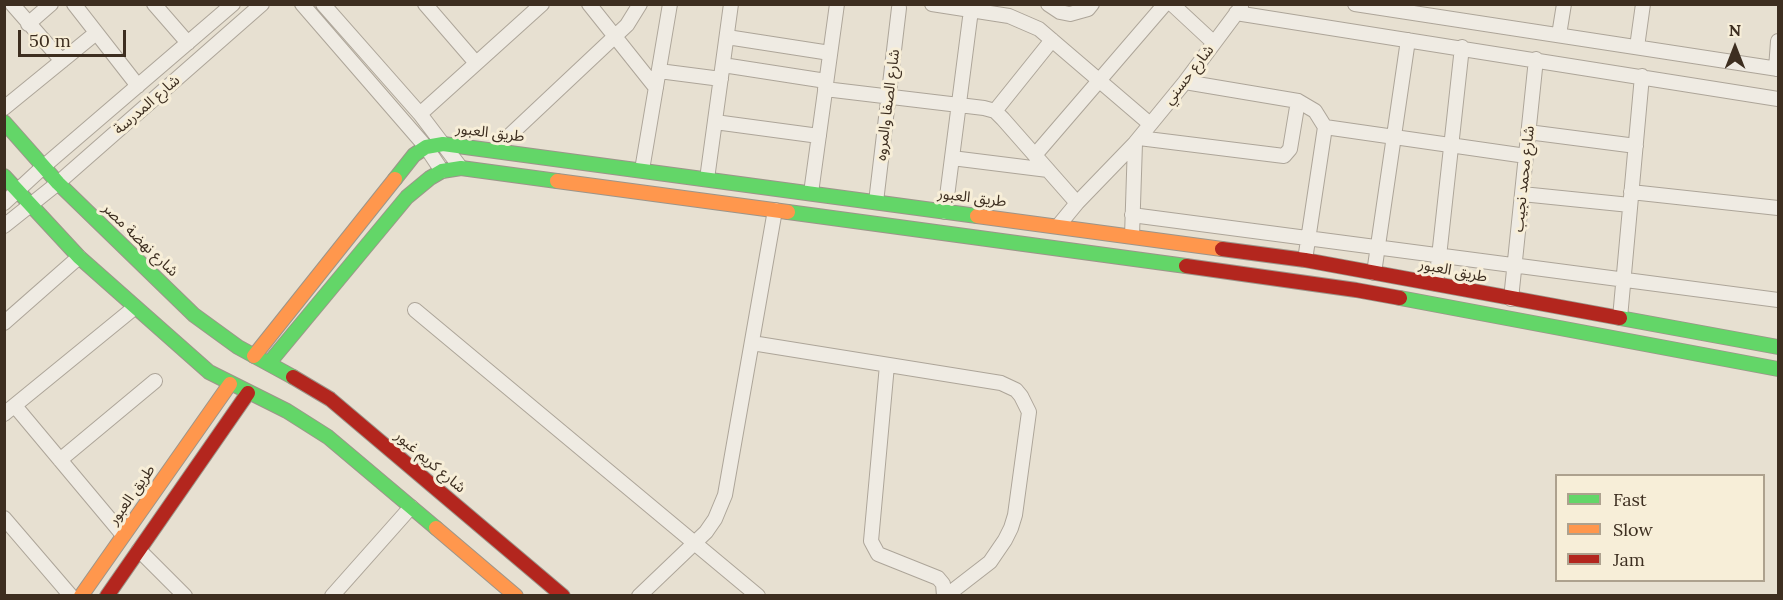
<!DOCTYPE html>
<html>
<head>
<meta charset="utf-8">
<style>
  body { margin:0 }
  #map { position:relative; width:1783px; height:600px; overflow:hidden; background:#e7e0d1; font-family:Lora,serif }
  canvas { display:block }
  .frame { position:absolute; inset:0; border:6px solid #3d2e20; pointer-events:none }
  .legend { position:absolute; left:1555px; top:474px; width:210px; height:108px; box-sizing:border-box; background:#f7eed8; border:2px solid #ada18e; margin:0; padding:8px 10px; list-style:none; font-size:18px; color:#3d2e20 }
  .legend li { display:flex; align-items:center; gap:12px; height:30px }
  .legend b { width:30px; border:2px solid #ada18e }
  .north { position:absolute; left:1705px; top:18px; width:60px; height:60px; -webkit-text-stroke:4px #f7eed8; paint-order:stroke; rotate:0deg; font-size:16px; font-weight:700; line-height:24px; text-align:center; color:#3d2e20 }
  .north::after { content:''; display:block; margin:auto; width:21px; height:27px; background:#3d2e20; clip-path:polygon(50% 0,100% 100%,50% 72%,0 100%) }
  .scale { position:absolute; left:18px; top:30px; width:108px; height:27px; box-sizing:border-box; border:3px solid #3d2e20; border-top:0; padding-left:8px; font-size:18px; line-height:21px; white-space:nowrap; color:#3d2e20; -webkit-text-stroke:4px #f7eed8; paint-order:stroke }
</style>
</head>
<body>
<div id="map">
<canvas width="1783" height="600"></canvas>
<div class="frame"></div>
<ul class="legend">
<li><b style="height:8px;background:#63d668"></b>Fast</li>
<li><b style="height:8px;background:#ff974d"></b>Slow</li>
<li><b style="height:8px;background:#b3261e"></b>Jam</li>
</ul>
<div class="north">N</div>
<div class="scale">50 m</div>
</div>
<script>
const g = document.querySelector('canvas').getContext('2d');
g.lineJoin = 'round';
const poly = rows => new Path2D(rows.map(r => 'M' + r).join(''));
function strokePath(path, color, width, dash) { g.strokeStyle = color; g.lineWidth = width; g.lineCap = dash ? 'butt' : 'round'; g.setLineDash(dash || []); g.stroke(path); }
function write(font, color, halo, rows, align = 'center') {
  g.font = font + ' Lora,"Noto Sans Arabic",serif'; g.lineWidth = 6; g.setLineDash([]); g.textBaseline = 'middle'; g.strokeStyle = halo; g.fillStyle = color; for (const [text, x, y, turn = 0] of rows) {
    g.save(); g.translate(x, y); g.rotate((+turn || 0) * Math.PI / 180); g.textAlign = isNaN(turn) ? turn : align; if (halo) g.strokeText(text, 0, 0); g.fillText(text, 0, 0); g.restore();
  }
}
const street = poly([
  [12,4,62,61],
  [74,4,138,86],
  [154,4,188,43],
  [302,4,426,147,442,171],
  [323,4,420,114,461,168],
  [425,4,476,63],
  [589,4,656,88],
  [932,4,1009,16,1039,29,1150,124],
  [1048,4,1060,12,1070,14,1088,9,1092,4],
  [1172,4,1214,43],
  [1355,4,1778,69],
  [1236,13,1778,99],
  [28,24,51,4],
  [1559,35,1564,4],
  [727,37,830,53],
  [1637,47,1643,4],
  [723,65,826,81],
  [1776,69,1778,41],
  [659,71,721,79],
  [1185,82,1298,101,1315,111,1325,127,1526,156],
  [825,89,984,108,995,111,1003,119,1077,203],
  [4,108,96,33],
  [995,111,1052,40],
  [420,114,542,4],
  [715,122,819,136],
  [1528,132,1636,146],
  [1139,138,1284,156,1290,149,1298,101],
  [494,150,627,25,640,4],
  [1035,155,1165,4],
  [952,158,1048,170],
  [642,170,670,4],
  [707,179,731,4],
  [1631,192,1778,208],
  [811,193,837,4],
  [1522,194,1630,205],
  [876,202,899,8],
  [4,203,43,167,233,4],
  [945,212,971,10],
  [1132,215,1778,300],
  [4,226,58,183,262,4],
  [1058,226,1077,203,1135,143,1185,82,1241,7],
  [1132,236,1135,143],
  [1305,260,1325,127],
  [1374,273,1408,40],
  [1436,284,1462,47],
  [1511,299,1536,59],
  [415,310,758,596],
  [1620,318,1642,76],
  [4,323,79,257],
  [752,343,1001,383,1016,390,1021,396,1029,412,1015,515,1011,528,1005,540,990,562,946,596],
  [887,365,871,541,878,554,938,578,943,584,944,596],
  [15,406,123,535],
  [4,414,134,308],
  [60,460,155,381],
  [4,518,71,596],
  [139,550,185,596],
  [332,596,411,507],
  [639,596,706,532,715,519,725,495,775,210]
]);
const fast = poly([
  [4,122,58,183,194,315,238,347,293,377],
  [4,176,79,257,209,372,287,411,328,437,436,528],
  [395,179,414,155,426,147,443,144,977,216],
  [788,212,1186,266],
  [1400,298,1778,369],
  [1620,318,1778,347],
  [269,363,407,197,430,178,442,171,461,168,557,181]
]);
const slow = poly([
  [557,181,788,212],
  [977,216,1222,249],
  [254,356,395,179],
  [436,528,516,596],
  [81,596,230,384]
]);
const jam = poly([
  [1222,249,1305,260,1620,318],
  [1186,266,1356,290,1400,298],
  [293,377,330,399,563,596],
  [107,596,248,393]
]);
const streetNames = [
  ["شارع حسني",1189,75,-52],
  ["شارع المدرسة",147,105,-41],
  ["شارع الصفا والمروه",888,105,-83],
  ["طريق العبور",490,133,7],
  ["شارع محمد نجيب",1524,179,-84],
  ["طريق العبور",972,198,7],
  ["شارع نهضة مصر",140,240,44],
  ["طريق العبور",1453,271,11],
  ["شارع كريم غبور",430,462,40],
  ["طريق العبور",132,495,-55]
];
strokePath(street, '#ada599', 16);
strokePath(fast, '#9c958a', 16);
strokePath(slow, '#9c958a', 16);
strokePath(jam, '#9c958a', 16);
strokePath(street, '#efebe3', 14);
strokePath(fast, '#63d668', 14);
strokePath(slow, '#ff974d', 14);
strokePath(jam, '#b3261e', 14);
write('15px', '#3d2e20', '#f7eed8', streetNames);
</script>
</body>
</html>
